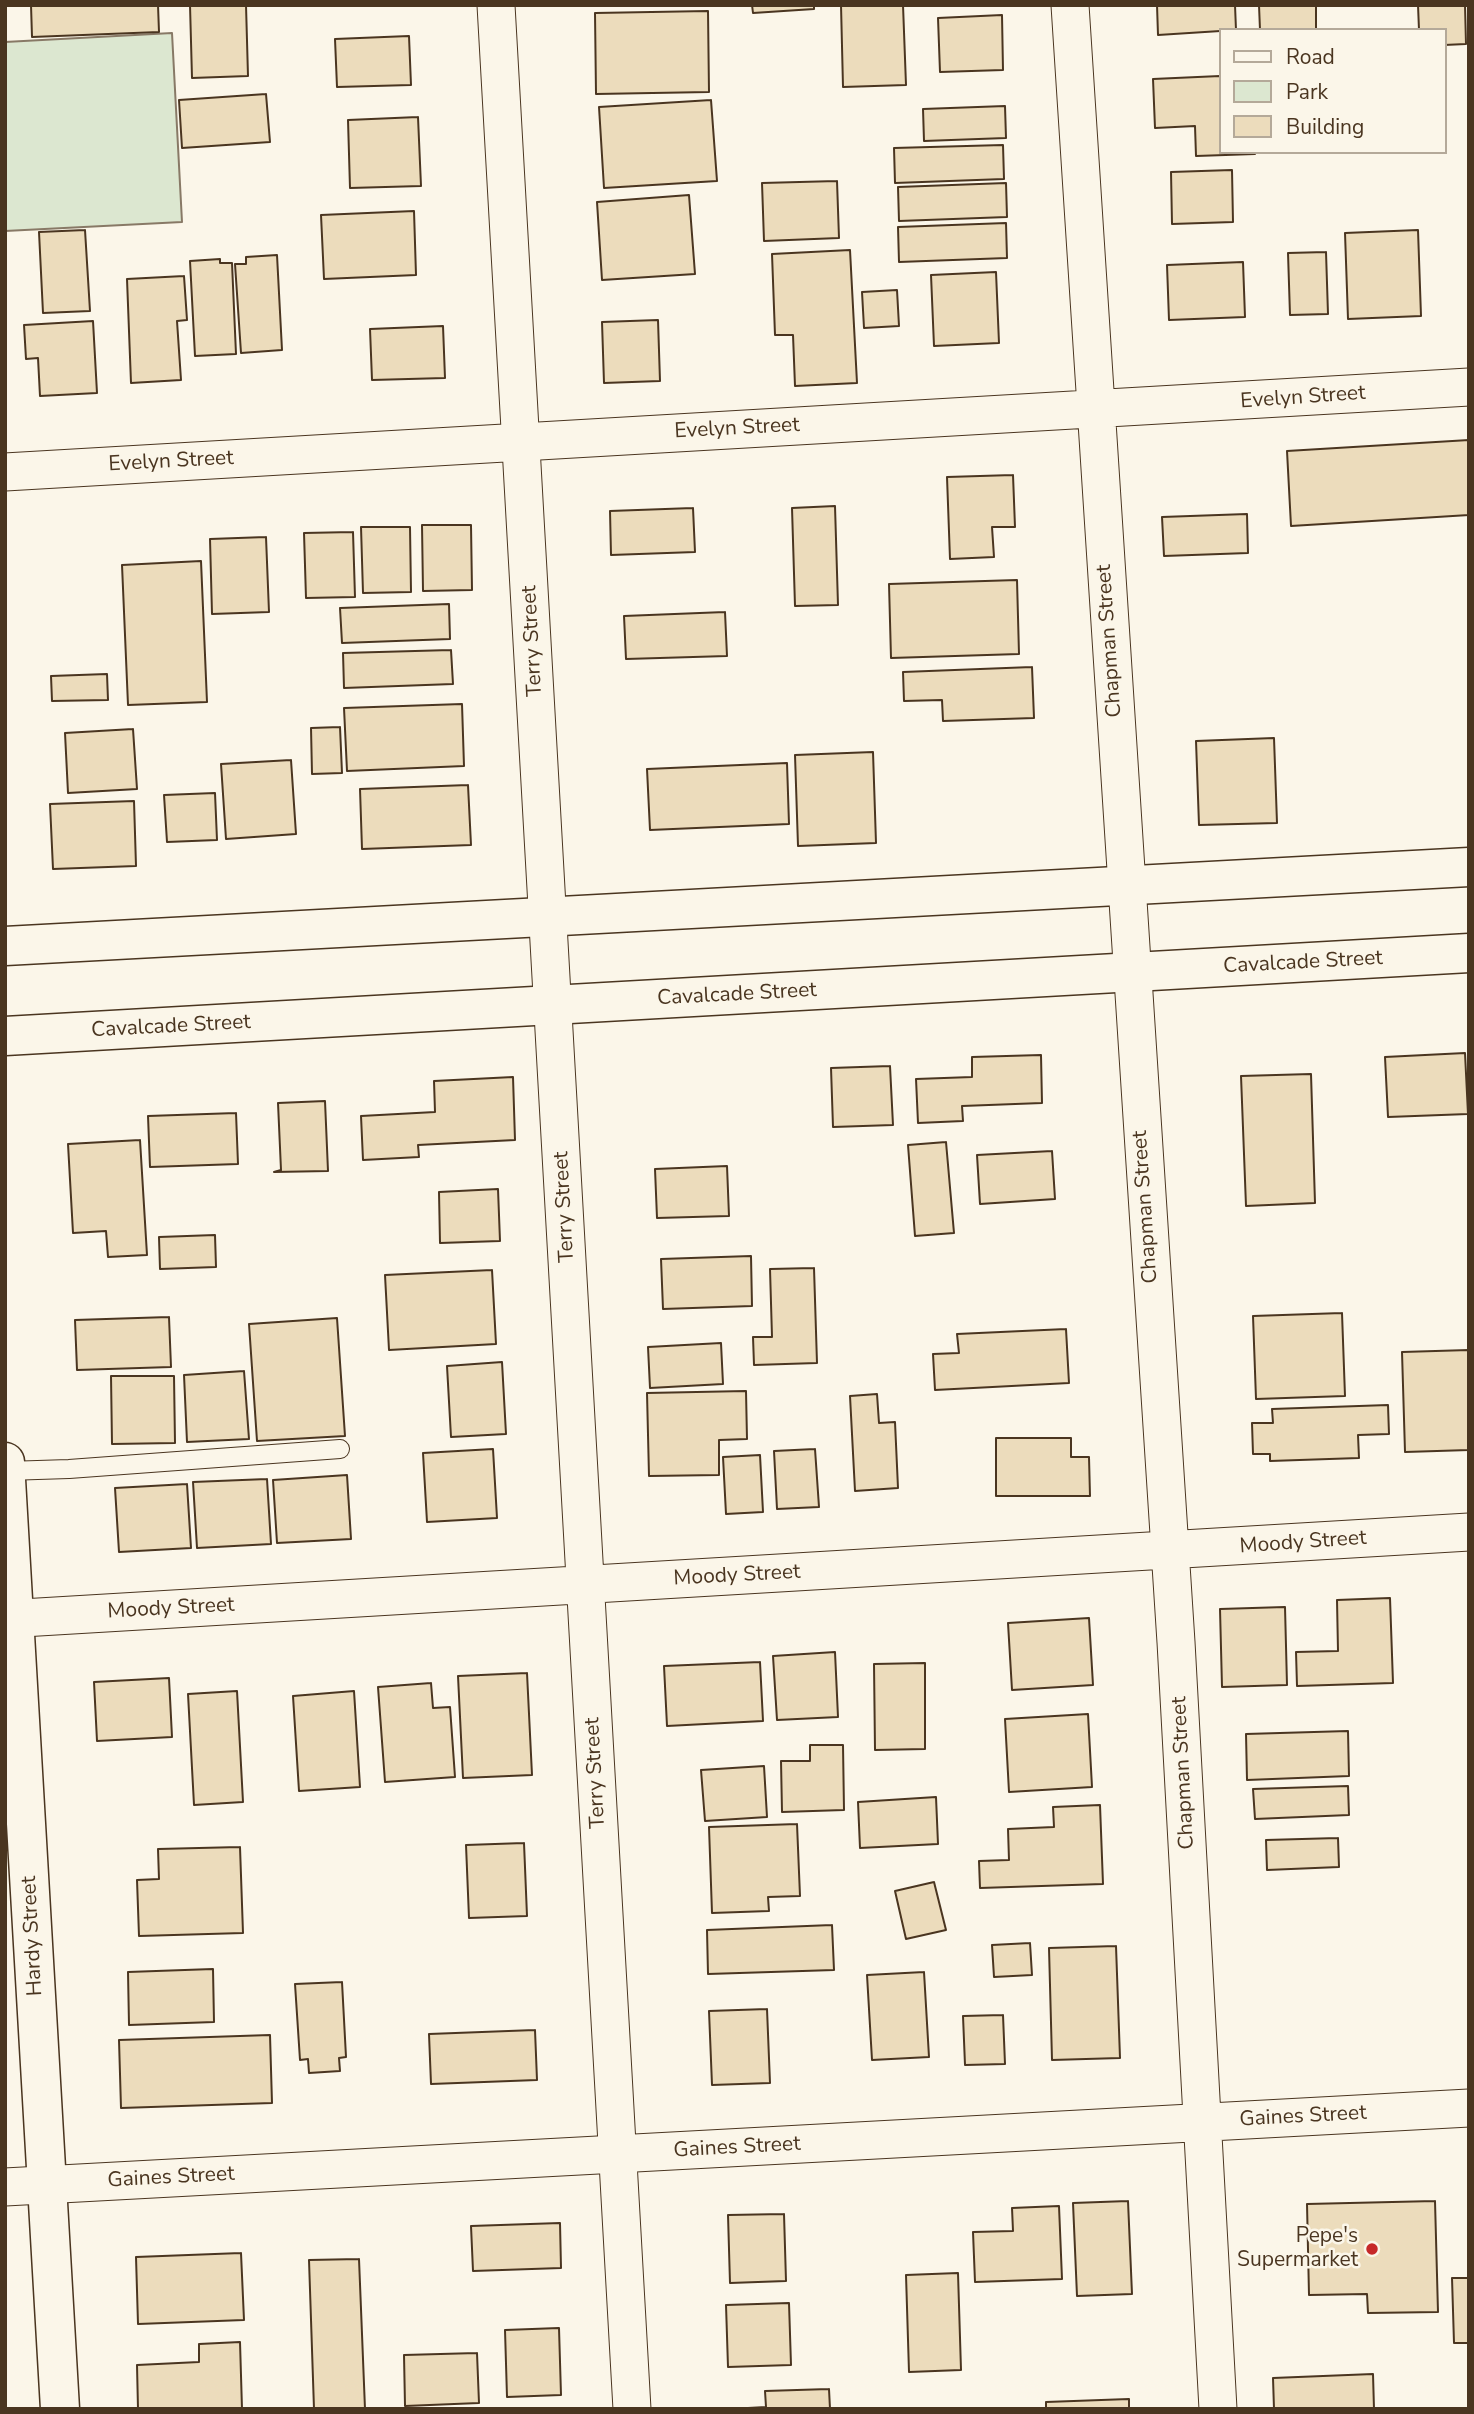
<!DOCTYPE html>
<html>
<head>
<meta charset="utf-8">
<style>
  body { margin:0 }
  #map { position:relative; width:1474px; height:2414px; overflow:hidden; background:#fbf6e9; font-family:"Nunito Sans",sans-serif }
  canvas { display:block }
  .frame { position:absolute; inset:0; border:7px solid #4a3520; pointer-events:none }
  .legend { position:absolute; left:1219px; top:28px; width:228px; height:126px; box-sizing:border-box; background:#fbf6e9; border:2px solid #b4a999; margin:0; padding:9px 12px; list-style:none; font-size:21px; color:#4a3520 }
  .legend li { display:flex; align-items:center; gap:14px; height:35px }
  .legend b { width:35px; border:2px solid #b4a999 }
</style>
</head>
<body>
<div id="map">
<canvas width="1474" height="2414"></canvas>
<div class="frame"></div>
<ul class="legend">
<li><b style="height:9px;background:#fbf6e9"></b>Road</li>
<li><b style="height:19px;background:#dce7d0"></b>Park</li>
<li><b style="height:19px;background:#ecdcbc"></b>Building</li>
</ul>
</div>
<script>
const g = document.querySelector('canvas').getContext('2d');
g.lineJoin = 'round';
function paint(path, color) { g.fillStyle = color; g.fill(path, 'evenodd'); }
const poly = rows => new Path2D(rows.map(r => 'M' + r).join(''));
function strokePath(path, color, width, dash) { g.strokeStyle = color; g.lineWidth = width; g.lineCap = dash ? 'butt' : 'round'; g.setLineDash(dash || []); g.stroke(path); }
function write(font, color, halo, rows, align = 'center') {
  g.font = font + ' "Nunito Sans",sans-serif'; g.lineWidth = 5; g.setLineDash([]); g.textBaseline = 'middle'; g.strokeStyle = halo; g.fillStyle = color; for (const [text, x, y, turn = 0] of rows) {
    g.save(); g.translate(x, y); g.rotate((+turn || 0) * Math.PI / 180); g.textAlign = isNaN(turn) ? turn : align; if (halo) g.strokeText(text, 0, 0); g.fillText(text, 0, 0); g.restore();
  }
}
const green = poly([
  [172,33,182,222,5,231,5,42,172,33]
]);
const building = poly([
  [31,5,158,5,159,32,32,37,31,5],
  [190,5,246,5,248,76,192,78,190,5],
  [752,5,814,5,814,9,753,13,752,5],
  [841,5,903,5,906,85,843,87,841,5],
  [1157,5,1235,5,1236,30,1158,35,1157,5],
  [1259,5,1316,5,1316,30,1260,30,1259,5],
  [1418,5,1465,5,1466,44,1444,45,1444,30,1419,30,1418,5],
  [708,11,709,92,596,94,595,13,708,11],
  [1002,15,1003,70,940,72,938,18,1002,15],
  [409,36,411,85,337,87,335,39,409,36],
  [1220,76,1220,152,1255,154,1196,156,1195,126,1155,128,1153,79,1220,76],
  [266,94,270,142,182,148,179,100,266,94],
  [711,100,717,181,604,188,599,107,711,100],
  [1005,106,1006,138,924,141,923,109,1005,106],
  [418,117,421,186,350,188,348,120,418,117],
  [1003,145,1004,179,895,183,894,148,1003,145],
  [1232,170,1233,222,1172,224,1171,172,1232,170],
  [837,181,839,238,764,241,762,183,837,181],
  [1006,183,1007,217,899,221,898,187,1006,183],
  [689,195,695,274,602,280,597,202,689,195],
  [414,211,416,275,324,279,321,215,414,211],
  [1006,223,1007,258,899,262,898,227,1006,223],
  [85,230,90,311,43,313,39,232,85,230],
  [1418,230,1421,316,1348,319,1345,233,1418,230],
  [850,250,857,383,795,386,793,335,775,335,772,254,850,250],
  [1326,252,1328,314,1290,315,1288,253,1326,252],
  [277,255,282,350,241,353,235,264,246,264,246,257,277,255],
  [220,259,220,263,232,263,236,354,195,356,190,261,220,259],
  [1243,262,1245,317,1169,320,1167,265,1243,262],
  [996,272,999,343,934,346,931,275,996,272],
  [184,276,187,320,177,321,181,380,131,383,127,279,184,276],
  [897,290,899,326,864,328,862,292,897,290],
  [658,320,660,381,604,383,602,322,658,320],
  [93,321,97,393,40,396,38,358,26,359,24,325,93,321],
  [443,326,445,378,372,380,370,329,443,326],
  [1469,440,1469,515,1291,526,1287,451,1469,440],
  [1013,475,1015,527,992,527,994,557,950,559,947,477,1013,475],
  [835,506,838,605,795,606,792,508,835,506],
  [693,508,695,552,611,555,610,511,693,508],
  [1247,514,1248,553,1164,556,1162,517,1247,514],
  [422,525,471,525,472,590,423,591,422,525],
  [361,527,410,527,411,592,363,593,361,527],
  [353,532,355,597,306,598,304,533,353,532],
  [266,537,269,612,212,614,210,539,266,537],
  [201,561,207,702,128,705,122,565,201,561],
  [1017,580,1019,654,891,658,889,584,1017,580],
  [449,604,450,639,342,643,340,608,449,604],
  [725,612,727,656,626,659,624,616,725,612],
  [451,650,453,684,344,688,343,653,451,650],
  [1032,667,1034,718,943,721,942,700,904,701,903,672,1032,667],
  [107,674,108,700,52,701,51,676,107,674],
  [462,704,464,766,347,771,344,708,462,704],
  [340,727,342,773,312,774,311,728,340,727],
  [133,729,137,789,68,793,65,733,133,729],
  [1274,738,1277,823,1199,825,1196,741,1274,738],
  [873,752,876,843,798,846,795,755,873,752],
  [291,760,296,834,226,839,221,764,291,760],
  [787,763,789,824,650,830,647,769,787,763],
  [468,785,471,845,362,849,360,789,468,785],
  [215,793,217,840,167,842,164,795,215,793],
  [134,801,136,866,53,869,50,804,134,801],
  [1465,1053,1468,1114,1388,1117,1385,1057,1465,1053],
  [1041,1055,1042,1103,962,1106,963,1121,918,1123,916,1079,972,1077,972,1057,1041,1055],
  [890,1066,893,1125,833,1127,831,1068,890,1066],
  [1311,1074,1315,1203,1246,1206,1241,1076,1311,1074],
  [513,1077,515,1140,418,1145,419,1157,363,1160,361,1116,435,1112,434,1081,513,1077],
  [325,1101,328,1171,274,1172,281,1170,278,1103,325,1101],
  [236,1113,238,1164,150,1167,148,1116,236,1113],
  [140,1140,147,1255,108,1257,106,1231,73,1233,68,1144,140,1140],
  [946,1142,954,1233,915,1236,908,1145,946,1142],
  [1052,1151,1055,1199,980,1204,977,1155,1052,1151],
  [727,1166,729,1216,657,1218,655,1169,727,1166],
  [498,1189,500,1241,440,1243,439,1192,498,1189],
  [215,1235,216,1267,160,1269,159,1237,215,1235],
  [751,1256,752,1306,663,1309,661,1259,751,1256],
  [814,1268,817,1363,754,1365,753,1337,772,1337,770,1269,814,1268],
  [492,1270,496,1344,389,1350,385,1275,492,1270],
  [1342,1313,1345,1396,1256,1399,1253,1316,1342,1313],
  [169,1317,171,1367,77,1370,75,1320,169,1317],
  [337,1318,345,1436,257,1441,249,1324,337,1318],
  [1066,1329,1069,1383,935,1390,933,1354,959,1353,957,1334,1066,1329],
  [721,1343,723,1384,650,1388,648,1347,721,1343],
  [1469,1350,1469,1450,1405,1452,1402,1352,1469,1350],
  [502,1362,506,1434,451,1437,447,1366,502,1362],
  [244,1371,249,1439,187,1442,184,1375,244,1371],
  [111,1376,174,1376,175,1443,112,1444,111,1376],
  [746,1391,747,1439,719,1440,719,1475,649,1476,647,1393,746,1391],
  [877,1394,879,1423,895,1422,898,1488,855,1491,850,1396,877,1394],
  [1388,1405,1389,1434,1358,1435,1359,1458,1270,1461,1270,1454,1253,1454,1252,1423,1273,1423,1272,1409,1388,1405],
  [996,1438,1071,1438,1071,1457,1089,1457,1090,1496,996,1496,996,1438],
  [493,1449,497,1518,427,1522,423,1453,493,1449],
  [815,1449,819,1507,777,1509,774,1451,815,1449],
  [760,1455,763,1512,726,1514,723,1457,760,1455],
  [347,1475,351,1539,277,1543,273,1480,347,1475],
  [267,1479,271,1544,197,1548,193,1482,267,1479],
  [187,1484,191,1548,119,1552,115,1488,187,1484],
  [1390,1598,1393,1683,1297,1686,1296,1652,1338,1651,1337,1600,1390,1598],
  [1285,1607,1287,1685,1222,1687,1220,1609,1285,1607],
  [1089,1618,1093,1685,1012,1690,1008,1623,1089,1618],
  [835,1652,838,1717,777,1720,773,1656,835,1652],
  [760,1662,763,1721,667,1726,664,1666,760,1662],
  [925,1663,925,1749,875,1750,874,1664,925,1663],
  [527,1673,532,1775,463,1778,458,1676,527,1673],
  [169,1678,172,1737,97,1741,94,1682,169,1678],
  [431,1683,433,1708,450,1707,455,1777,385,1782,378,1687,431,1683],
  [237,1691,243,1802,194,1805,188,1694,237,1691],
  [354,1691,360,1787,299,1791,293,1696,354,1691],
  [1088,1714,1092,1787,1009,1792,1005,1719,1088,1714],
  [1348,1731,1349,1776,1247,1780,1246,1734,1348,1731],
  [810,1745,843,1745,844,1810,782,1812,781,1761,810,1761,810,1745],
  [764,1766,767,1817,705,1821,701,1770,764,1766],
  [1348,1786,1349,1815,1255,1819,1253,1789,1348,1786],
  [936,1797,938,1844,860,1848,858,1802,936,1797],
  [1100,1805,1103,1884,980,1888,979,1861,1009,1860,1008,1829,1054,1827,1053,1807,1100,1805],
  [797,1824,800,1896,768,1897,769,1911,712,1913,709,1827,797,1824],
  [1338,1838,1339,1867,1267,1870,1266,1840,1338,1838],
  [524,1843,527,1916,469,1918,466,1845,524,1843],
  [240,1847,243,1933,139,1936,137,1880,159,1879,158,1849,240,1847],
  [934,1882,946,1930,906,1939,895,1891,934,1882],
  [832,1925,834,1970,708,1974,707,1930,832,1925],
  [1030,1943,1032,1975,994,1977,992,1945,1030,1943],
  [1116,1946,1120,2058,1052,2060,1049,1948,1116,1946],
  [213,1969,214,2022,129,2025,128,1972,213,1969],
  [924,1972,929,2057,872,2060,867,1975,924,1972],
  [342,1982,346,2057,339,2058,340,2071,309,2073,308,2059,300,2060,295,1984,342,1982],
  [767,2009,770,2083,712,2085,709,2011,767,2009],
  [1003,2015,1005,2064,965,2065,963,2016,1003,2015],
  [535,2030,537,2080,431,2084,429,2034,535,2030],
  [270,2035,272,2103,121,2108,119,2040,270,2035],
  [1128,2201,1132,2294,1077,2296,1073,2203,1128,2201],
  [1435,2201,1438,2312,1368,2313,1367,2294,1309,2295,1307,2204,1435,2201],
  [1059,2206,1062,2279,975,2282,973,2232,1013,2231,1012,2208,1059,2206],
  [784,2214,786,2281,730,2283,728,2215,784,2214],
  [560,2223,561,2268,473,2271,471,2226,560,2223],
  [241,2253,244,2320,138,2324,136,2257,241,2253],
  [359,2259,365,2409,314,2409,309,2260,359,2259],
  [958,2273,961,2370,909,2372,906,2275,958,2273],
  [1452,2278,1469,2278,1469,2343,1454,2343,1452,2278],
  [789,2303,791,2365,728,2367,726,2305,789,2303],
  [559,2328,561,2395,507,2397,505,2330,559,2328],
  [240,2342,242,2409,138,2409,137,2365,199,2362,199,2344,240,2342],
  [477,2353,479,2403,405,2406,404,2355,477,2353],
  [1373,2374,1374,2409,1274,2409,1273,2378,1373,2374],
  [829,2389,830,2409,730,2409,766,2407,765,2391,829,2389],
  [1129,2399,1129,2409,1046,2409,1046,2402,1129,2399]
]);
const lane = poly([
  [6,1471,69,1469,340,1449]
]);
const street = poly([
  [496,5,632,2409],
  [1070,5,1176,1642,1218,2409],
  [5,472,1469,387],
  [5,1619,1469,1532],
  [5,2187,1469,2108]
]);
const secondary = poly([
  [5,946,1469,867],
  [5,1036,1469,953],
  [5,1462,60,2409]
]);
const markers = [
  [1372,2249,7,"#c62828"]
];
const streetNames = [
  ["Evelyn Street",1303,398,-4],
  ["Evelyn Street",737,429,-3],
  ["Evelyn Street",171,462,-3],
  ["Terry Street",533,641,-93],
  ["Chapman Street",1110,641,-94],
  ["Cavalcade Street",1303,963,-3],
  ["Cavalcade Street",737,995,-3],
  ["Cavalcade Street",171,1027,-3],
  ["Terry Street",565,1207,-93],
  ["Chapman Street",1146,1207,-94],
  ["Moody Street",1303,1543,-4],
  ["Moody Street",737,1576,-3],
  ["Moody Street",171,1609,-3],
  ["Terry Street",596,1773,-93],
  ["Chapman Street",1184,1773,-93],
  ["Hardy Street",33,1936,-93],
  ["Gaines Street",1303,2117,-3],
  ["Gaines Street",737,2148,-3],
  ["Gaines Street",171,2178,-3]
];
const poiNames = [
  ["Pepe's",1358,2237],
  ["Supermarket",1358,2261]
];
paint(green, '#dce7d0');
strokePath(green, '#887966', 2);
paint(building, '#ecdcbc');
strokePath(building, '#4a3520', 2);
strokePath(lane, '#4a3520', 20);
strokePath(street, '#4a3520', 39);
strokePath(secondary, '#4a3520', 41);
strokePath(lane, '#fbf6e9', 18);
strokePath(street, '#fbf6e9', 37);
strokePath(secondary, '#fbf6e9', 38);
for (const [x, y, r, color] of markers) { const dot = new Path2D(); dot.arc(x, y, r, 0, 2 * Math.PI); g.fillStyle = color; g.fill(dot); strokePath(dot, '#fbf6e9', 2.5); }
write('21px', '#4a3520', '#fbf6e9', streetNames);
write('21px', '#4a3520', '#fbf6e9', poiNames, 'right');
</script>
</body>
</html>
